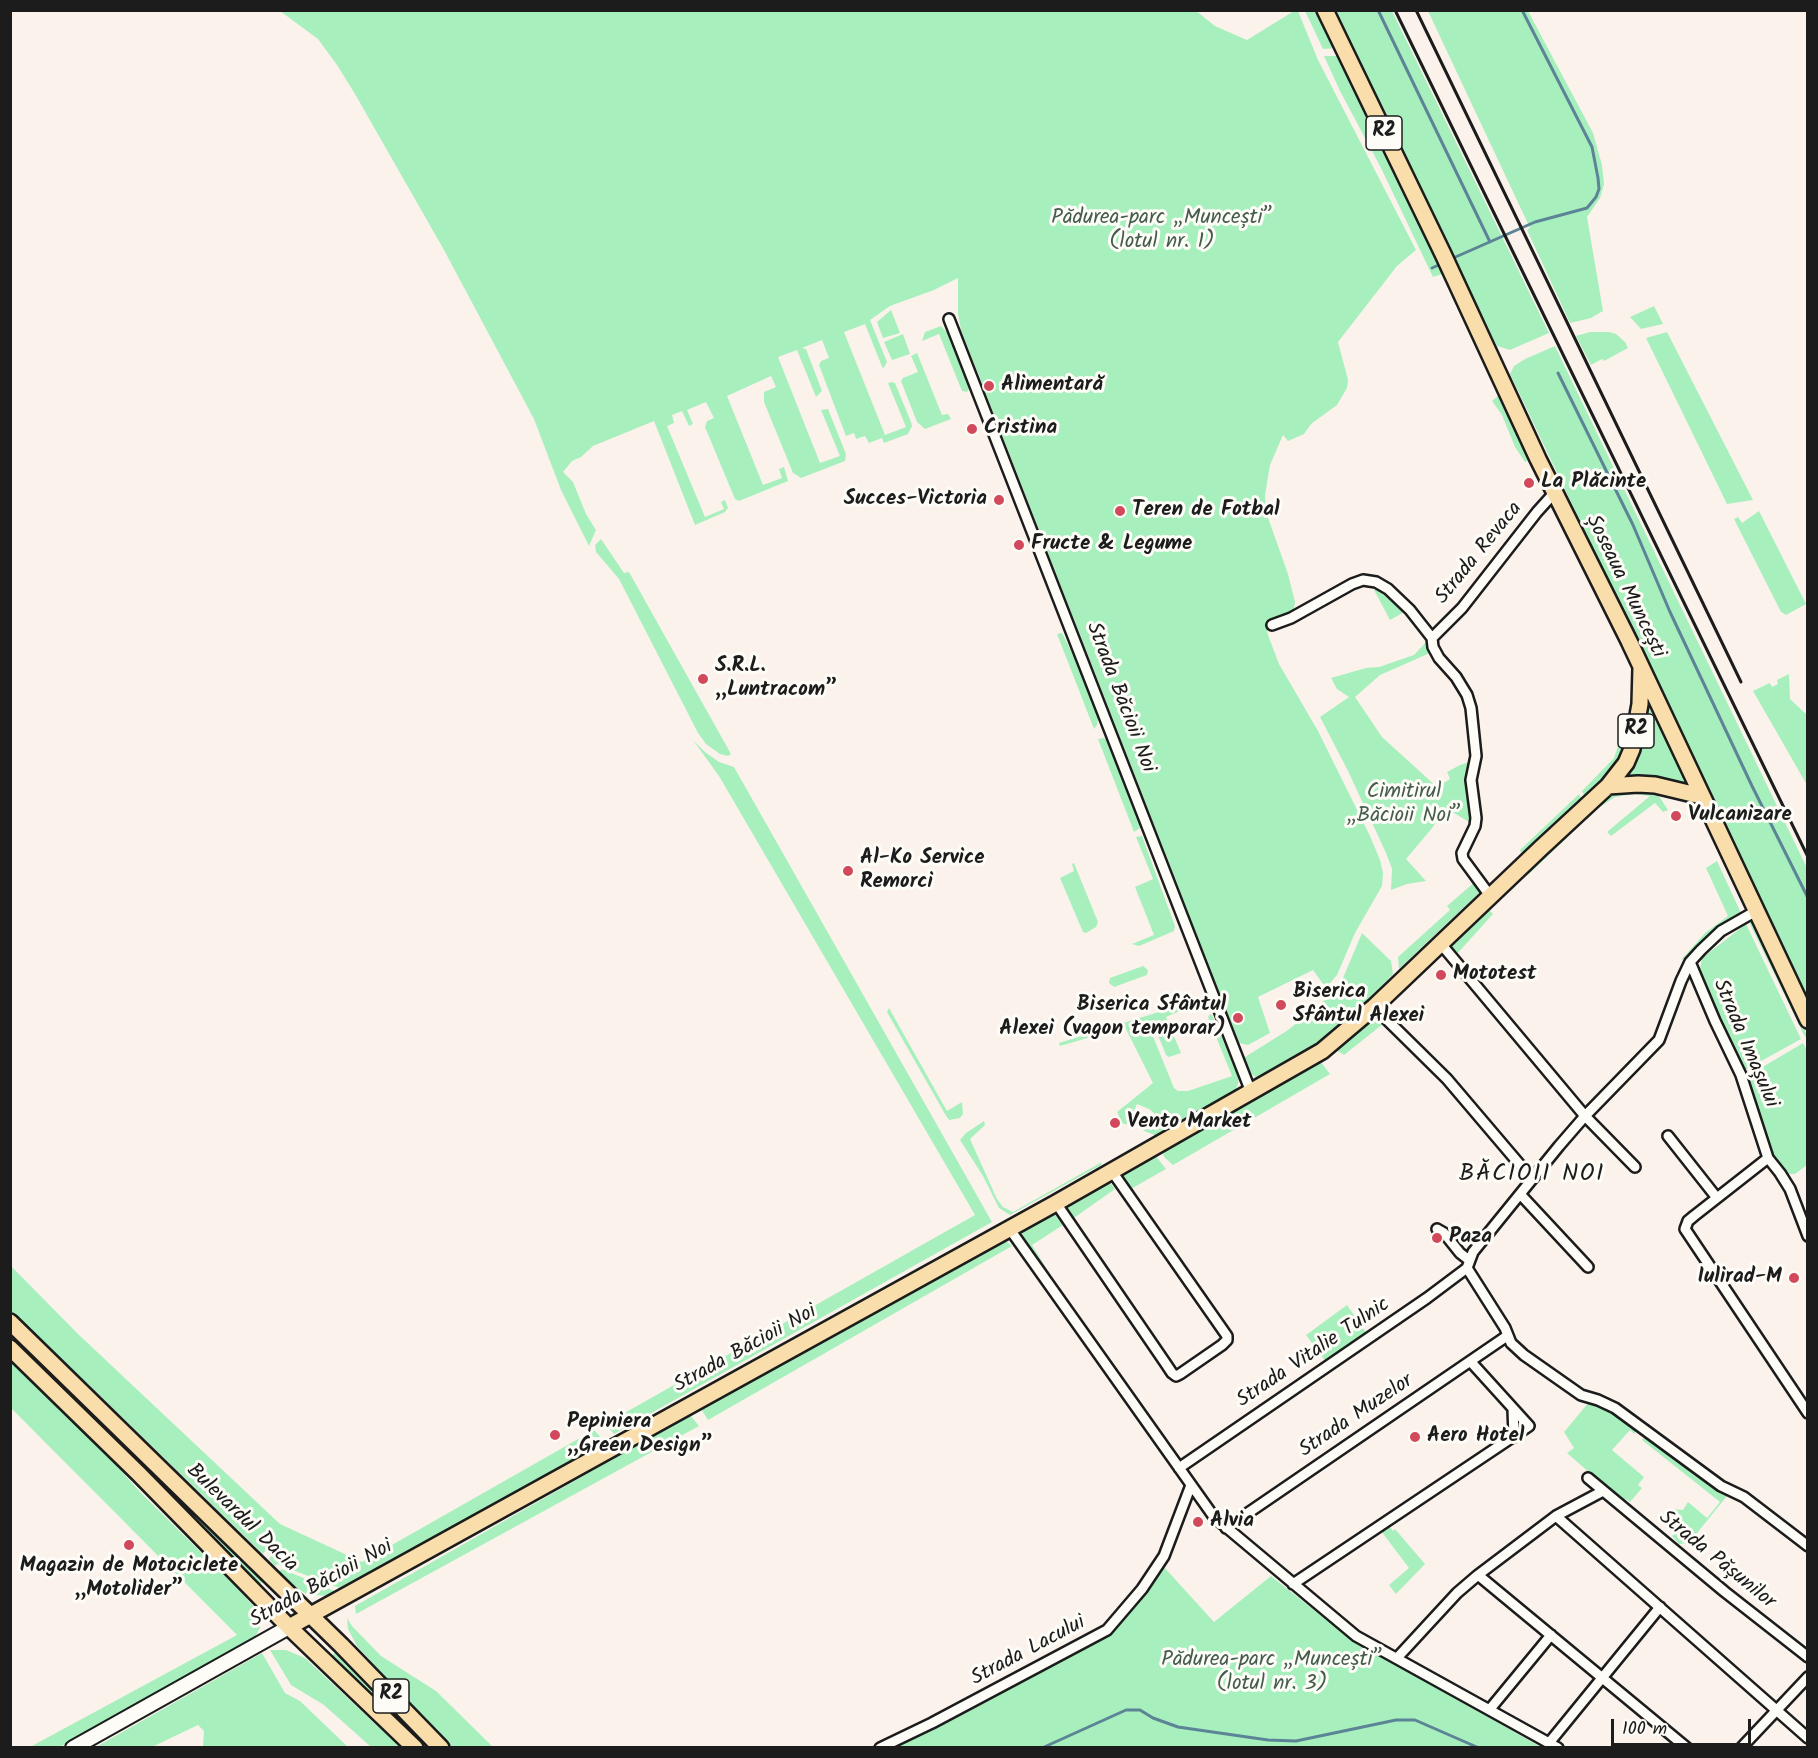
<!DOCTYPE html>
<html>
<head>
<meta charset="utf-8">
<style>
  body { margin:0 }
  #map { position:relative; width:1818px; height:1758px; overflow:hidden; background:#fcf2ec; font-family:Kalam,sans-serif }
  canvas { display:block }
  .frame { position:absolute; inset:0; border:12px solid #1c1c1c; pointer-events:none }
  .scale { position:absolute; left:1611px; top:1719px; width:140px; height:27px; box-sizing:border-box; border:3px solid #1c1c1c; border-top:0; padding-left:8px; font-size:18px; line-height:21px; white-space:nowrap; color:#1c1c1c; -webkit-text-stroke:4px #fdfcf7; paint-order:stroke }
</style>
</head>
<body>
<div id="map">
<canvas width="1818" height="1758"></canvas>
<div class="frame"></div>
<div class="scale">100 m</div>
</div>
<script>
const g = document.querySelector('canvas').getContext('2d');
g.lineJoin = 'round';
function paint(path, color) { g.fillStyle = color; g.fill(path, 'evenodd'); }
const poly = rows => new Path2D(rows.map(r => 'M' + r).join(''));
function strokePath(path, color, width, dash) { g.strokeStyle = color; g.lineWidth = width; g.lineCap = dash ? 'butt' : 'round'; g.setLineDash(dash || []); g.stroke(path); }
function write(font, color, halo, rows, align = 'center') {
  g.font = font + ' Kalam,sans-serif'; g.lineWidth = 6; g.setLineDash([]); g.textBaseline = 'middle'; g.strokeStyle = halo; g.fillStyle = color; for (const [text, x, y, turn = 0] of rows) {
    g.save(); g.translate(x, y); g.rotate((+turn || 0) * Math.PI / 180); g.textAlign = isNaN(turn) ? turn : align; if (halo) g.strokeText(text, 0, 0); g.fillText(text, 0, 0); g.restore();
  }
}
const green = poly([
  [1195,10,1215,26,1247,40,1294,11,1298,11,1318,60,1416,250,1397,266,1338,342,1348,380,1347,388,1337,405,1311,424,1304,434,1288,441,1283,435,1270,465,1265,495,1266,512,1288,574,1295,602,1294,608,1291,614,1265,621,1268,635,1279,664,1318,731,1370,836,1380,860,1383,873,1382,886,1355,933,1337,975,1326,988,1313,970,1258,997,1270,1033,1248,1045,1239,1043,961,330,958,314,958,278,934,290,890,306,870,320,887,362,883,369,865,324,844,332,885,435,906,427,888,383,892,382,895,383,911,422,912,426,908,434,884,443,882,438,869,443,865,436,856,439,854,433,846,436,819,365,821,361,829,358,822,340,802,348,806,349,822,391,816,397,797,350,778,357,820,463,840,456,821,410,828,409,846,454,845,461,801,478,793,473,764,402,764,392,776,387,771,376,727,396,763,485,782,478,779,469,784,467,788,481,739,501,735,499,705,427,707,421,714,418,706,402,687,410,693,424,689,426,682,411,672,415,674,423,667,426,705,517,724,509,721,502,725,500,728,508,725,512,695,525,654,421,593,446,581,457,572,461,563,472,573,482,586,514,596,530,589,546,561,490,534,419,444,250,355,94,337,65,318,39,280,11],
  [1305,11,1319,11,1338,48,1323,49],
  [1334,11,1392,11,1549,333,1510,350,1497,346,1467,285,1457,270],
  [1428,11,1528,11,1593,133,1602,165,1604,184,1600,198,1587,217,1603,311,1591,318,1570,323,1527,230,1530,228],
  [1324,56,1339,56,1445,273,1433,277,1381,168,1340,91],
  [1654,306,1663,324,1641,329,1630,317],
  [891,310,900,333,883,338,877,322],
  [941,326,952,338,971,385,967,392,962,391,939,334,922,341,925,332],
  [1590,332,1609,332,1616,334,1625,342,1628,348,1604,361,1602,359,1591,365,1576,336],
  [1667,332,1753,500,1727,504,1646,338],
  [903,334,910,354,892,360,884,342],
  [1555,346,1807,868,1807,998,1510,374,1514,366,1525,359],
  [917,353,942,415,948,414,951,419,925,429,917,422,901,381,903,378,918,372,911,356],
  [1499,395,1528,461,1525,462,1515,447,1502,415,1492,401],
  [1759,511,1806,604,1786,615,1781,612,1734,519,1738,517,1742,523],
  [601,539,624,573,629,572,731,754,728,756,720,754,706,744,698,733,619,579,596,552,595,545],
  [1378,587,1387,592,1408,610,1390,620,1374,590],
  [1062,633,1075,659,1098,718,1097,725,1094,729,1057,634],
  [1426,638,1430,653,1380,675,1355,697,1382,737,1437,787,1450,779,1447,772,1460,765,1473,761,1471,813,1469,822,1444,807,1433,827,1406,859,1426,881,1407,884,1391,890,1392,869,1386,853,1348,771,1320,717,1349,697,1337,689,1331,678,1366,668,1379,667,1414,655,1426,642],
  [1789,674,1790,699,1807,715,1807,785,1753,691,1770,683,1772,687,1778,684,1777,680],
  [1649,705,1651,706,1686,781,1685,784,1633,778,1629,774],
  [1628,727,1621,757,1608,775,1585,797,1582,791,1614,758,1622,734,1618,733],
  [1104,738,1108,741,1139,823,1140,828,1134,832,1098,739],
  [693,740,705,752,719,762,734,767,992,1222,614,1434,605,1424,975,1215,719,776],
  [1638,790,1657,793,1668,810,1663,812,1655,803,1611,836,1607,832,1650,796,1634,794,1615,797,1597,809,1529,874,1528,872,1598,804,1618,792],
  [1579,794,1582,799,1522,855,1520,850],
  [1142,836,1175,926,1174,931,1139,946,1132,944,1154,935,1135,887,1153,879,1136,837],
  [1717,861,1741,913,1717,928,1690,956,1681,960,1705,933,1728,916,1706,868],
  [1074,863,1098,922,1096,927,1086,933,1083,932,1060,878,1074,871,1072,864],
  [1476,881,1480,892,1399,969,1398,957,1450,910,1447,906],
  [1487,907,1493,914,1456,955,1449,946],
  [1752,920,1807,1035,1805,1037,1749,922],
  [1746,924,1801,1039,1745,1070,1741,1068,1700,969,1702,958],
  [1362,933,1391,961,1393,974,1364,1004,1328,1036,1300,1056,1262,1078,1257,1078,1250,1073,1246,1067,1245,1057,1288,1030,1330,996,1343,978],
  [1143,966,1148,970,1147,975,1114,987,1109,983,1110,978],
  [1207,997,1203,1001,1166,1017,1181,1053,1169,1057,1166,1055,1153,1023,1148,1024,1174,1088,1178,1091,1188,1091,1232,1076,1208,1017,1210,1014,1212,1015,1239,1077,1238,1084,1234,1094,1160,1137,1144,1131,1142,1128,1154,1113,1149,1109,1137,1104,1130,1120,1138,1124,1134,1127,1122,1123,1117,1112,1153,1083,1125,1027,1060,1046,1059,1043],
  [889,1008,947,1111,962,1102,963,1114,960,1118,949,1120,945,1114,887,1012],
  [1376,1017,1383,1024,1344,1055,1336,1050],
  [1803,1043,1808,1052,1807,1165,1795,1174,1788,1174,1772,1155,1747,1080,1749,1075],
  [1321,1062,1330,1074,1173,1165,1164,1157,1163,1151,1176,1142],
  [984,1121,985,1125,970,1139,997,1199,1003,1207,1013,1212,1102,1162,1101,1165,1010,1215,999,1208,983,1176,960,1140,966,1133],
  [1155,1155,1166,1169,1129,1190,1121,1174],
  [1108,1180,1115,1189,1071,1220,1065,1205],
  [1053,1212,1063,1225,1032,1245,1060,1290,1059,1291,1024,1242,1022,1235,1023,1230],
  [1005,1240,1012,1246,708,1420,701,1409],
  [10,1265,78,1334,280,1524,362,1562,594,1430,605,1442,342,1589,277,1564,275,1566,269,1559,271,1556,265,1551,263,1554,88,1384,20,1325,11,1315],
  [1347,1305,1367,1334,1326,1362,1306,1335],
  [10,1332,263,1581,260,1584,11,1340],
  [10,1360,90,1436,141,1493,234,1585,258,1611,261,1618,260,1628,255,1637,238,1650,60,1747,30,1747,237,1635,11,1408],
  [1589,1402,1604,1407,1636,1431,1634,1434,1630,1430,1612,1450,1644,1477,1638,1485,1642,1488,1630,1502,1626,1499,1623,1502,1567,1453,1574,1448,1564,1432],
  [690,1415,699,1426,356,1614,355,1606],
  [1646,1435,1727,1496,1689,1543,1679,1544,1672,1536,1683,1525,1676,1518,1679,1515,1673,1509,1683,1510,1688,1502,1707,1518,1720,1502,1642,1440],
  [1389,1526,1393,1531,1395,1529,1425,1564,1396,1594,1389,1585,1409,1568,1381,1531],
  [1163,1566,1214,1622,1271,1576,1352,1640,1541,1747,893,1748,935,1729,1108,1635],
  [282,1569,339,1593,331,1596,309,1595,299,1590,279,1571],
  [347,1618,352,1626,381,1656,436,1691,493,1747,449,1747,357,1646,348,1629],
  [270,1650,286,1650,305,1658,400,1747,371,1747,324,1705,291,1685],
  [335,1652,432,1747,426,1747,332,1656],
  [262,1653,285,1693,300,1701,348,1747,203,1747,204,1731,198,1725,152,1747,96,1747]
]);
const stream = poly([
  [1378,10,1490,242],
  [1451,259,1535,222,1587,208,1596,197,1599,189,1598,178,1592,147,1522,10],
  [1432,268,1443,263],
  [1558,373,1633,525,1670,612,1752,786,1808,898],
  [1042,1748,1126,1710,1140,1710,1153,1718,1178,1727,1268,1740,1296,1741,1396,1720,1415,1720,1479,1748]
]);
const street = poly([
  [949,319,1251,1092],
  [1272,625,1291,618,1352,584,1363,580,1376,582,1388,589,1410,610,1432,638,1433,647,1439,658,1456,677,1467,695,1471,708,1476,756,1471,780,1476,818,1475,826,1462,853,1463,859,1491,897],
  [1432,638,1462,608,1537,512,1555,492],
  [1441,944,1585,1116,1635,1167],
  [1690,962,1715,1021,1741,1075,1768,1158,1780,1173,1790,1189,1808,1236],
  [1374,1007,1447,1079,1532,1179],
  [1668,1136,1717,1198],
  [1768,1158,1694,1216,1688,1221,1685,1229,1808,1413],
  [1520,1194,1588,1267],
  [1056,1203,1166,1364,1172,1373,1176,1376,1180,1374,1222,1345,1227,1340,1227,1336,1111,1170],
  [1009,1228,1214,1517,1356,1636,1558,1748],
  [1437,1229,1444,1233,1460,1253,1469,1260],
  [1467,1268,1473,1252,1559,1146,1585,1116,1659,1040,1681,981,1690,962,1701,950,1721,931,1756,911],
  [1467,1268,1505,1328,1511,1343,1524,1355,1581,1395,1598,1400,1615,1408,1721,1486,1744,1497,1808,1546],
  [1513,1409,1514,1437],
  [1179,1468,1427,1298,1467,1268],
  [1588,1478,1725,1592,1808,1657],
  [1556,1516,1808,1738],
  [1226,1528,1507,1336],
  [1478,1575,1687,1748],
  [1293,1584,1529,1426,1471,1362],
  [1397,1658,1457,1593,1478,1575,1556,1516,1603,1491],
  [1490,1709,1551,1635],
  [1549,1743,1660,1607],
  [880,1748,932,1723,1107,1630,1142,1589,1164,1556,1191,1485],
  [1741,1748,1808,1677]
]);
const secondary = poly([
  [73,1748,289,1627]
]);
const primary = poly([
  [1325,10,1443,254,1538,459,1629,641,1808,1020],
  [1608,786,1638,784,1655,785,1701,796],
  [10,1322,341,1645,441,1748],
  [10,1348,139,1474,289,1627,415,1748],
  [289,1627,1056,1203,1322,1051,1374,1007,1541,848,1608,786,1626,763,1632,749,1640,704,1641,668]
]);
const rail = poly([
  [1395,10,1808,857],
  [1416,10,1741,682]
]);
const markers = [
  [989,386,6,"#d1495b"],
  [972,429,6,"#d1495b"],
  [1529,483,6,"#d1495b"],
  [999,500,6,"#d1495b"],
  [1120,511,6,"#d1495b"],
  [1019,545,6,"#d1495b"],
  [703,679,6,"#d1495b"],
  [1676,816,6,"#d1495b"],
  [848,871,6,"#d1495b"],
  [1441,975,6,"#d1495b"],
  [1281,1005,6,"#d1495b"],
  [1238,1018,6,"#d1495b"],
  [1115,1123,6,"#d1495b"],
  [1437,1238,6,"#d1495b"],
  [1794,1278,6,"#d1495b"],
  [555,1435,6,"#d1495b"],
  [1415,1437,6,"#d1495b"],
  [1198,1522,6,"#d1495b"],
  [129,1545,6,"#d1495b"]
];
const shields = [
  [1384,133,36],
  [1636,731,36],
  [391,1696,36]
];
const shieldNames = [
  ["R2",1384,133],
  ["R2",1636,731],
  ["R2",391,1696]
];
const parkNames = [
  ["Pădurea-parc „Muncești”",1162,219],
  ["(lotul nr. 1)",1162,243],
  ["Cimitirul",1404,793],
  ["„Băcioii Noi”",1404,817],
  ["Pădurea-parc „Muncești”",1272,1661],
  ["(lotul nr. 3)",1272,1685]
];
const poiNames = [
  ["Alimentară",1001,386],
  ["Cristina",984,429],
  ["La Plăcinte",1541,483],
  ["Succes-Victoria",987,500,"right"],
  ["Teren de Fotbal",1132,511],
  ["Fructe & Legume",1031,545],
  ["S.R.L.",715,667],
  ["„Luntracom”",715,691],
  ["Vulcanizare",1688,816],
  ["Al-Ko Service",860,859],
  ["Remorci",860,883],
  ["Mototest",1453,975],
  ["Biserica",1293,993],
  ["Sfântul Alexei",1293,1017],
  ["Biserica Sfântul",1226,1006,"right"],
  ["Alexei (vagon temporar)",1226,1030,"right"],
  ["Vento Market",1127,1123],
  ["Paza",1449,1238],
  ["Iulirad-M",1782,1278,"right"],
  ["Pepiniera",567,1423],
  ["„Green Design”",567,1447],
  ["Aero Hotel",1427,1437],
  ["Alvia",1210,1522],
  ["Magazin de Motociclete",129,1567,"center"],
  ["„Motolider”",129,1591,"center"]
];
const streetNames = [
  ["Strada Revaca",1480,554,-51],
  ["Șoseaua Muncești",1624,587,64],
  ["Strada Băcioii Noi",1119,698,69],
  ["Strada Imașului",1744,1044,67],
  ["Strada Băcioii Noi",746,1350,-29],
  ["Strada Vitalie Tulnic",1314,1354,-34],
  ["Strada Muzelor",1357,1417,-34],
  ["Bulevardul Dacia",241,1519,44],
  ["Strada Pășunilor",1716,1561,39],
  ["Strada Băcioii Noi",322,1585,-29],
  ["Strada Lacului",1029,1652,-28]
];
const quarterNames = [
  ["BĂCIOII NOI",1532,1176]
];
paint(green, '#a7f0bd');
strokePath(stream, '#5c8496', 3);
strokePath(street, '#1c1c1c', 14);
strokePath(secondary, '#1c1c1c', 18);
strokePath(primary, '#1c1c1c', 20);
strokePath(street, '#fdfcf7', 9);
strokePath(secondary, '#fdfcf7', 14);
strokePath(primary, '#f9deab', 15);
strokePath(rail, '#1c1c1c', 3);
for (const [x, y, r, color] of markers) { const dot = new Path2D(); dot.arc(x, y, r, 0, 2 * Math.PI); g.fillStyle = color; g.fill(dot); strokePath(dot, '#fdfcf7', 2); }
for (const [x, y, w] of shields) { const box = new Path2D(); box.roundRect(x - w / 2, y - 17, w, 34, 4.5); g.fillStyle = '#fdfcf7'; g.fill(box); strokePath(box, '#1c1c1c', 1.5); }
write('bold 20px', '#1c1c1c', null, shieldNames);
write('21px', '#465c4c', '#fdfcf7', parkNames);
write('bold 21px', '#1c1c1c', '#fdfcf7', poiNames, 'left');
write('21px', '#1c1c1c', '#fdfcf7', streetNames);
g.letterSpacing = '1.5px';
write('24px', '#1c1c1c', '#fdfcf7', quarterNames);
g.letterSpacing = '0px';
</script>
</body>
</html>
